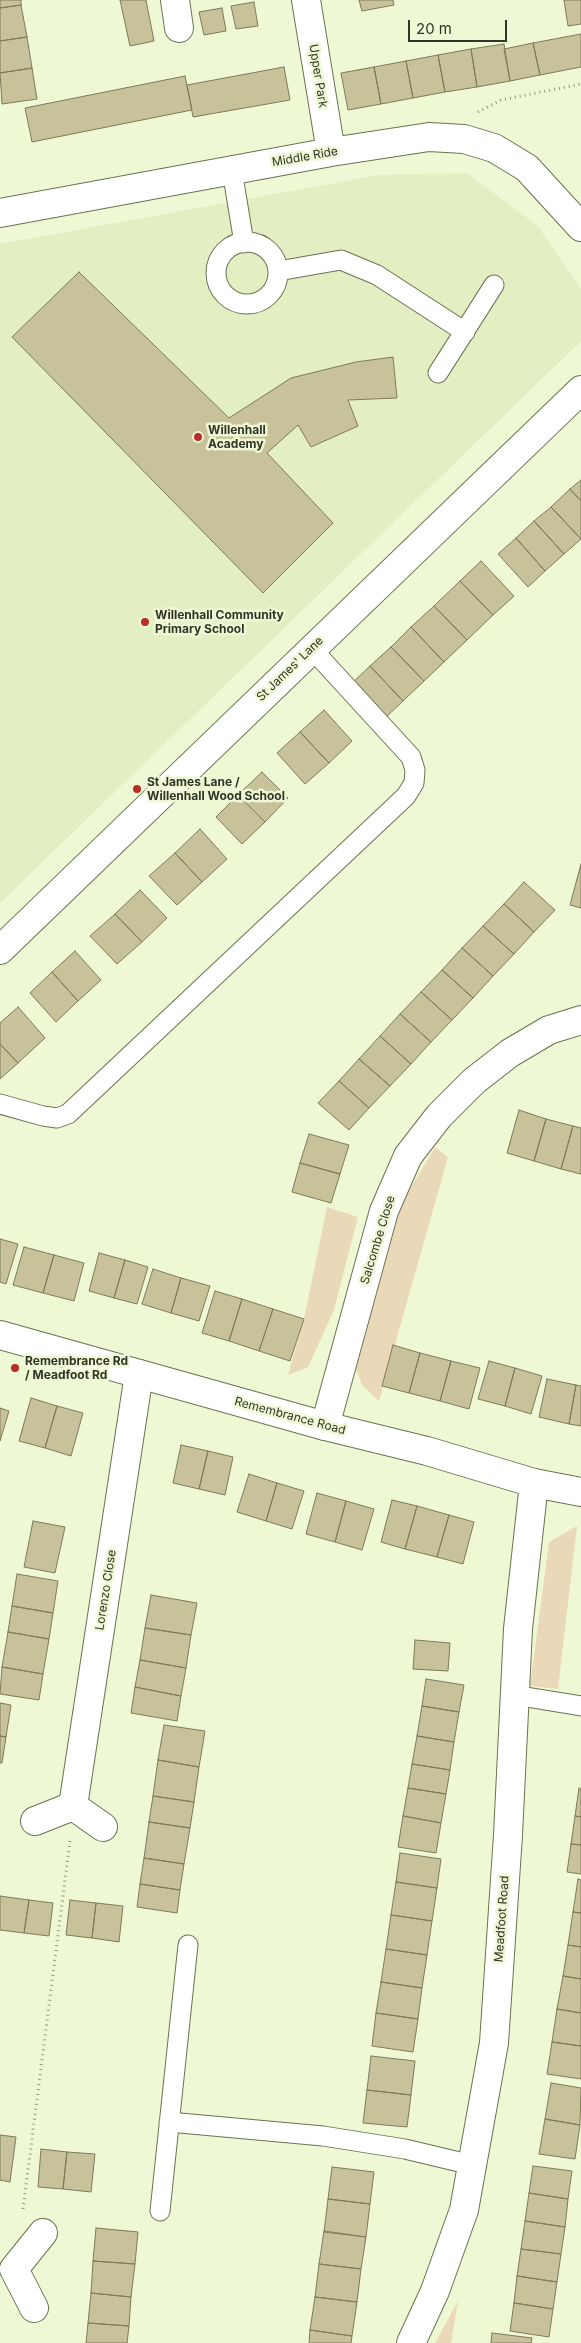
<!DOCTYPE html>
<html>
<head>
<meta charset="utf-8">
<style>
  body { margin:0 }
  #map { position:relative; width:581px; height:2343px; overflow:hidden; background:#eff8d4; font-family:Inter,sans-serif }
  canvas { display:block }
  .scale { position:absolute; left:408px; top:20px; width:99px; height:22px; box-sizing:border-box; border:2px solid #313426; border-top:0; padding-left:6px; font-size:15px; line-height:18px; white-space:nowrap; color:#313426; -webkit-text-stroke:4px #eff8d4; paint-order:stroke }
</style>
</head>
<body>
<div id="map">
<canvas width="581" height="2343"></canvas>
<div class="scale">20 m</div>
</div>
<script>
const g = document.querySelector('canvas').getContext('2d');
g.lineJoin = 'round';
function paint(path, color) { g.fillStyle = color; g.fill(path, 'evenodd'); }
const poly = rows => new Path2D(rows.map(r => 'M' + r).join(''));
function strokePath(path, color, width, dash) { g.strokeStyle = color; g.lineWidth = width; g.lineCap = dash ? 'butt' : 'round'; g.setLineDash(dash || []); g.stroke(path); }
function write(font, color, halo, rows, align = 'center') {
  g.font = font + ' Inter,sans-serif'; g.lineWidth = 5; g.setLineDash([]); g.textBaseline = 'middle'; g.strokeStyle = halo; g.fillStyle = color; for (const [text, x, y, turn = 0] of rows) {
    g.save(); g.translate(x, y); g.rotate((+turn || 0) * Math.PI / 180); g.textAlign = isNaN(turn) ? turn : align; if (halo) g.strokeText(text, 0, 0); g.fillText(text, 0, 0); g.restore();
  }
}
const built = poly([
  [467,173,537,225,581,289,581,341,0,903,0,244,379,175]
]);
const green = poly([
  [435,1147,448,1157,379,1401,362,1385,356,1369,402,1202],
  [327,1207,358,1217,334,1310,308,1367,288,1375,304,1319],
  [577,1526,558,1689,530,1686,549,1542],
  [458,2301,451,2343,435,2343]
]);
const building = poly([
  [0,0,21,0,21,5,0,8,0,0],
  [120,0,146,0,154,41,130,46,120,0],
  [359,0,393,0,394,5,362,11,359,0],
  [564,0,581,0,581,24,568,26,564,0],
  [254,2,258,26,236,29,231,6,254,2],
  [21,5,27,37,0,41,0,8,21,5],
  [222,8,226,31,204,35,199,12,222,8],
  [581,34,581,67,540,75,533,43,581,34],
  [27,37,32,68,0,73,0,41,27,37],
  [533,43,540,75,510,81,504,49,533,43],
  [504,44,510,81,477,87,471,49,504,44],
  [471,49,477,87,445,92,438,55,471,49],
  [438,55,445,92,413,98,406,61,438,55],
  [406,61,413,98,381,104,374,67,406,61],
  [284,67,290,100,193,117,187,85,284,67],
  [374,67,381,104,348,110,341,73,374,67],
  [32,68,37,99,2,104,0,73,32,68],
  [185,76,192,110,32,142,25,108,185,76],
  [79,272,229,418,291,378,356,362,393,357,397,398,348,400,358,426,311,447,298,425,267,453,333,523,263,593,12,337,79,272],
  [581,480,581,501,570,489,581,480],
  [570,489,581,501,581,539,551,507,570,489],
  [551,507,581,539,564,554,534,521,551,507],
  [534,521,564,554,545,571,516,538,534,521],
  [516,538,545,571,528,587,498,554,516,538],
  [481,561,514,596,493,615,460,581,481,561],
  [460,581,493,615,467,640,434,606,460,581],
  [434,606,467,640,444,662,411,627,434,606],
  [411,627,444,662,424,681,391,647,411,627],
  [391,647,424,681,403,701,370,666,391,647],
  [370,666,403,701,384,719,351,684,370,666],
  [324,710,352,741,329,763,300,732,324,710],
  [300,732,329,763,305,784,277,753,300,732],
  [262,772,288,798,265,822,238,795,262,772],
  [238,795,265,822,242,844,216,817,238,795],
  [200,829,227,859,202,882,175,853,200,829],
  [175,853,202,882,177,905,149,876,175,853],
  [581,864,581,908,570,905,581,864],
  [524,882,555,910,534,932,504,904,524,882],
  [140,890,167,918,142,942,115,914,140,890],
  [504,904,534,932,514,954,483,926,504,904],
  [115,914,142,942,117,964,90,936,115,914],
  [483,926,514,954,493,976,462,948,483,926],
  [462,948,493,976,473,998,442,970,462,948],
  [75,951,101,980,78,1001,52,972,75,951],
  [442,970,473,998,452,1020,421,992,442,970],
  [52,972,78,1001,56,1022,30,993,52,972],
  [421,992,452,1020,431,1042,400,1014,421,992],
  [18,1007,45,1038,18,1063,0,1044,0,1023,18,1007],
  [400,1014,431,1042,411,1064,380,1036,400,1014],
  [380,1036,411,1064,390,1086,359,1059,380,1036],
  [0,1044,18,1063,0,1079,0,1044],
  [359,1059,390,1086,369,1108,339,1081,359,1059],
  [339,1081,369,1108,349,1130,318,1103,339,1081],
  [519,1110,546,1119,534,1161,507,1153,519,1110],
  [546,1119,573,1126,561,1169,534,1161,546,1119],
  [573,1126,581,1128,581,1174,561,1169,573,1126],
  [309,1134,349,1145,340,1174,300,1163,309,1134],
  [300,1163,340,1174,331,1203,292,1192,300,1163],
  [0,1239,18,1244,6,1284,0,1282,0,1239],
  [24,1247,54,1255,43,1293,13,1285,24,1247],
  [99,1253,125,1260,114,1298,89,1291,99,1253],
  [54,1255,84,1263,74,1301,43,1293,54,1255],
  [125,1260,148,1267,137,1304,114,1298,125,1260],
  [153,1269,181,1278,171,1313,142,1304,153,1269],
  [181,1278,210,1286,199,1321,171,1313,181,1278],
  [215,1291,242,1299,229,1341,202,1333,215,1291],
  [242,1299,273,1309,259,1351,229,1341,242,1299],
  [273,1309,304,1319,290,1361,259,1351,273,1309],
  [393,1345,420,1353,409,1393,382,1386,393,1345],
  [420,1353,451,1361,440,1401,409,1393,420,1353],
  [451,1361,480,1368,469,1409,440,1401,451,1361],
  [489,1361,515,1368,505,1406,478,1399,489,1361],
  [515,1368,542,1376,531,1414,505,1406,515,1368],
  [547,1379,576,1385,569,1424,539,1417,547,1379],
  [576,1385,581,1386,581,1426,569,1424,576,1385],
  [31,1398,57,1406,45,1448,19,1441,31,1398],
  [57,1406,83,1413,71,1456,45,1448,57,1406],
  [0,1408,9,1411,0,1441,0,1408],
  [181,1445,208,1451,199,1489,173,1483,181,1445],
  [208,1451,233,1457,225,1495,199,1489,208,1451],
  [249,1474,277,1483,266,1521,237,1512,249,1474],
  [277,1483,304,1491,292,1529,266,1521,277,1483],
  [317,1493,346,1501,335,1542,306,1534,317,1493],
  [392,1500,417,1506,405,1549,381,1542,392,1500],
  [346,1501,374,1509,362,1550,335,1542,346,1501],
  [417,1506,449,1515,437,1557,405,1549,417,1506],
  [449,1515,474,1522,463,1564,437,1557,449,1515],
  [33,1521,65,1527,55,1573,24,1567,33,1521],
  [17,1574,58,1581,53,1613,12,1606,17,1574],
  [151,1595,197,1603,191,1635,145,1628,151,1595],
  [12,1606,53,1613,49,1639,8,1632,12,1606],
  [145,1628,191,1635,186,1668,140,1660,145,1628],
  [8,1632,49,1639,43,1674,2,1667,8,1632],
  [415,1640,450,1643,448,1671,413,1669,415,1640],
  [140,1660,186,1668,181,1696,135,1687,140,1660],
  [2,1667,43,1674,39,1700,0,1694,2,1667],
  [426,1679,464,1685,459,1712,422,1706,426,1679],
  [135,1687,181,1696,177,1721,131,1713,135,1687],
  [0,1703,11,1705,6,1737,0,1736,0,1703],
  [422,1706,459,1712,454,1742,417,1736,422,1706],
  [164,1725,205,1731,199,1767,158,1760,164,1725],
  [0,1736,6,1737,2,1763,0,1763,0,1736],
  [417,1736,454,1742,450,1770,412,1764,417,1736],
  [158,1760,199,1767,194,1802,153,1796,158,1760],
  [412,1764,450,1770,446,1794,408,1788,412,1764],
  [408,1788,446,1794,441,1823,403,1816,408,1788],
  [579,1788,581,1789,581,1817,575,1816,579,1788],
  [153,1796,194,1802,190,1828,149,1822,153,1796],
  [403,1816,441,1823,436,1853,398,1847,403,1816],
  [575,1816,581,1817,581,1845,571,1844,575,1816],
  [149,1822,190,1828,184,1864,144,1858,149,1822],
  [571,1844,581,1845,581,1874,567,1872,571,1844],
  [400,1853,441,1859,437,1888,396,1882,400,1853],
  [144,1858,184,1864,180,1890,140,1884,144,1858],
  [578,1879,581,1880,581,1913,573,1912,578,1879],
  [396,1882,437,1888,432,1921,391,1915,396,1882],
  [140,1884,180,1890,177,1913,137,1907,140,1884],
  [0,1896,29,1900,24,1933,0,1930,0,1896],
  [29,1900,53,1903,49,1936,24,1933,29,1900],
  [70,1900,96,1903,92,1938,66,1935,70,1900],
  [96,1903,123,1906,119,1942,92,1938,96,1903],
  [573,1912,581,1913,581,1947,568,1945,573,1912],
  [391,1915,432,1921,427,1955,386,1949,391,1915],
  [568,1945,581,1947,581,1979,563,1976,568,1945],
  [386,1949,427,1955,422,1988,381,1982,386,1949],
  [563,1976,581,1979,581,2013,557,2009,563,1976],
  [381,1982,422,1988,418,2019,376,2013,381,1982],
  [557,2009,581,2013,581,2046,552,2042,557,2009],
  [376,2013,418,2019,413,2052,372,2046,376,2013],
  [552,2042,581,2046,581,2079,547,2074,552,2042],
  [371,2056,415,2061,411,2095,367,2090,371,2056],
  [551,2083,581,2088,580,2125,545,2119,551,2083],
  [367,2090,411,2095,407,2127,363,2123,367,2090],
  [545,2119,580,2125,575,2159,539,2154,545,2119],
  [0,2135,16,2137,10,2182,0,2180,0,2135],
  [41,2149,67,2152,63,2189,38,2187,41,2149],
  [67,2152,95,2154,91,2192,63,2189,67,2152],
  [533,2166,572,2171,568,2199,529,2193,533,2166],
  [332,2167,374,2172,370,2204,328,2199,332,2167],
  [529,2193,568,2199,565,2227,525,2221,529,2193],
  [328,2199,370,2204,366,2237,324,2232,328,2199],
  [525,2221,565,2227,561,2254,521,2249,525,2221],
  [96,2228,138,2232,135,2264,93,2261,96,2228],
  [324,2231,366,2237,361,2269,319,2264,324,2231],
  [521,2249,561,2254,557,2282,517,2276,521,2249],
  [93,2261,135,2264,131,2297,91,2293,93,2261],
  [319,2264,361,2269,357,2302,315,2297,319,2264],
  [517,2276,557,2282,553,2309,514,2303,517,2276],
  [91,2293,131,2297,129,2326,88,2323,91,2293],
  [315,2297,357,2302,352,2336,310,2330,315,2297],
  [514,2303,553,2309,549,2337,510,2331,514,2303],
  [88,2323,129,2326,127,2343,86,2343,88,2323],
  [310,2330,352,2336,351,2343,309,2343,310,2330],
  [492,2333,532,2338,531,2343,491,2343,492,2333]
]);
const path = poly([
  [478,112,501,100,581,84],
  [23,2209,70,1841]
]);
const service = poly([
  [232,170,244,243],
  '216 273a31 31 0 1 1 62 0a31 31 0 1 1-62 0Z',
  [278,271,341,260,377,275,465,332],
  [438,373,494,285],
  [0,1104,43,1116,57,1118,68,1114,406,796,414,783,415,770,411,757,312,649],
  [514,1695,581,1706],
  [169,2122,323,2136,405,2149,472,2165],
  [160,2211,188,1945]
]);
const minor = poly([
  [175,0,179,28],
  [306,0,331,152],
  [0,213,331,152,429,137,464,139,494,148,527,168,581,227],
  [325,1426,384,1211,408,1156,439,1116,474,1081,510,1053,549,1030,581,1020],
  [73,1806,139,1374],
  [35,1821,73,1806,103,1827],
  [34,2308,14,2269,43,2233],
  [411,2343,435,2291,464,2210,494,2043,508,1835,518,1629,534,1483]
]);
const tertiary = poly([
  [0,950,581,390],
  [0,1335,325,1426,427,1451,534,1483,581,1492]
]);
const markers = [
  [198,437,5,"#ba2c25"],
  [145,622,5,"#ba2c25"],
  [137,789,5,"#ba2c25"],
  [15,1368,5,"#ba2c25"]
];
const streetNames = [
  ["Upper Park",318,76,81],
  ["Middle Ride",305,157,-10],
  ["St James' Lane",290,669,-44],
  ["Salcombe Close",378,1240,-73],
  ["Remembrance Road",290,1416,15],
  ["Lorenzo Close",106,1590,-81],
  ["Meadfoot Road",502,1919,-86]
];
const poiNames = [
  ["Willenhall",208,430],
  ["Academy",208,444],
  ["Willenhall Community",155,615],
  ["Primary School",155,629],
  ["St James Lane /",147,782],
  ["Willenhall Wood School",147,796],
  ["Remembrance Rd",25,1361],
  ["/ Meadfoot Rd",25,1375]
];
paint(built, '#e3efc3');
paint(green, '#ead9b9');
paint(building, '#c7c299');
strokePath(building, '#7f7a58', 1);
strokePath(service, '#6a7251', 21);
strokePath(minor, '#6a7251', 30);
strokePath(tertiary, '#6a7251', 30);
strokePath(path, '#93997f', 3, [1, 4]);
strokePath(service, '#fff', 19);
strokePath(minor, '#fff', 28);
strokePath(tertiary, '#fff', 28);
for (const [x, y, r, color] of markers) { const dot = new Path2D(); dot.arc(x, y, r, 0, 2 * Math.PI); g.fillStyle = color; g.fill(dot); strokePath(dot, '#eff8d4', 2); }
write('12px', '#313426', '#eff8d4', streetNames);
write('bold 12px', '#313426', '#eff8d4', poiNames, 'left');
</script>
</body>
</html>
